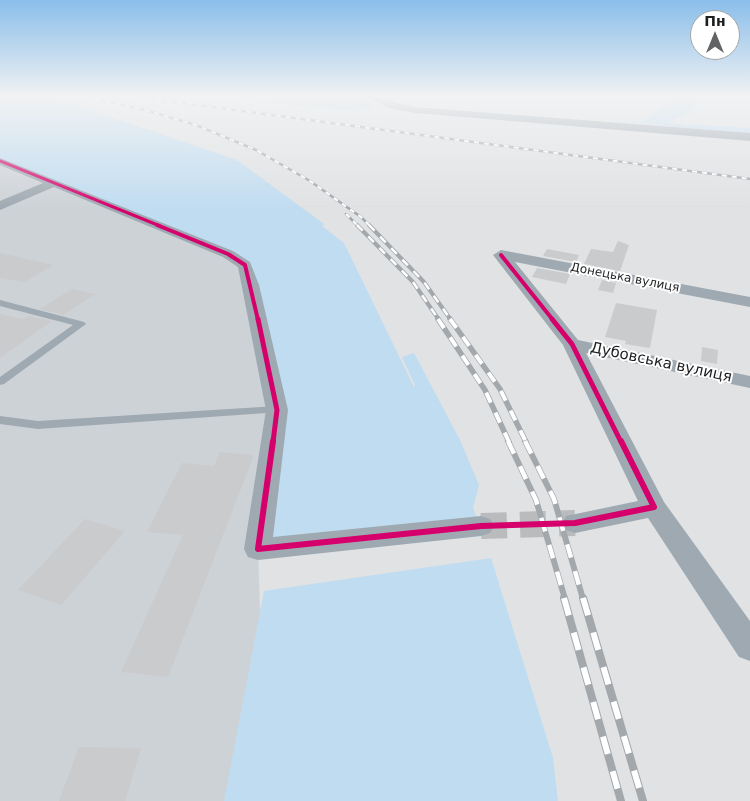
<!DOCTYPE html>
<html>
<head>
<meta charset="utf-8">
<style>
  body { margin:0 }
  #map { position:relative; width:750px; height:801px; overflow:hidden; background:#e0e2e4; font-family:"DejaVu Sans",sans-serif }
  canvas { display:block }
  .north { position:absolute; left:690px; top:10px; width:50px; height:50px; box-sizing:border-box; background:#fff; border:1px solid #a4a5a5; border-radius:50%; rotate:0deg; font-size:14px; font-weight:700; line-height:20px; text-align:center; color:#1c1e1f }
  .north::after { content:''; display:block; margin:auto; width:18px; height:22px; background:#616364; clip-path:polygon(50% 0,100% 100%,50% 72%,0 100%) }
</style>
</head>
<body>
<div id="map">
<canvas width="750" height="801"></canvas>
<div class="north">Пн</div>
</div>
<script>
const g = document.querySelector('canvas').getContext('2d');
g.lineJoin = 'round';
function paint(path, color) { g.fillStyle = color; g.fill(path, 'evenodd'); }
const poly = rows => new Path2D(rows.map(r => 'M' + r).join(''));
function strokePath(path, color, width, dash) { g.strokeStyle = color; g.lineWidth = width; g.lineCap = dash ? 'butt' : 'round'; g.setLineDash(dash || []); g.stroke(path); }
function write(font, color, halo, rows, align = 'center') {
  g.font = font + ' "DejaVu Sans",sans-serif'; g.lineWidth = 4; g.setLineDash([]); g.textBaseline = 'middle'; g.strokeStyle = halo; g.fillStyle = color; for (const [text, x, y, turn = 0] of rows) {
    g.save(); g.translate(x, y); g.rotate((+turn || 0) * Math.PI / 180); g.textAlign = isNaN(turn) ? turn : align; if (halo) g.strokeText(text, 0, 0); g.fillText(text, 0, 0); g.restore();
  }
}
const built = poly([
  [0,161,245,265,277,410,258,549,266,801,0,801]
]);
const green = poly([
  [0,97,41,97,61,100,237,160,324,224,322,226,344,243,414,387,415,385,402,357,414,353,460,440,479,485,473,508,481,526,258,549,277,410,245,265,0,161],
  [211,97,361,97,376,106,373,109,340,110],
  [676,97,706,97,687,114,665,123,750,128,750,134,603,120,642,122],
  [491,558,553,758,558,801,224,801,264,591]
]);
const building = poly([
  [618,241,629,245,620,271,584,264,591,249,613,252],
  [547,249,579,255,576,262,543,256],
  [0,253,53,265,25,282,0,278],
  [537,268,570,274,566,284,532,277],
  [602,280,616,283,613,293,598,290],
  [72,289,95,294,63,315,40,309],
  [616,303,657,310,650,348,625,344,626,341,605,337],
  [0,314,23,319,29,316,52,321,0,358],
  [702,347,718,350,717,364,701,361],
  [220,452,254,455,168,677,121,672,183,535,147,532,182,463,214,466],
  [85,519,125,531,61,605,18,590],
  [79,747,141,748,125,801,59,801]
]);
const minorTunnel = poly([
  [481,526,575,523]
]);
const service = poly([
  [0,300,84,322,86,324,4,384,0,385,0,377,73,325,0,306,0,300],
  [277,406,281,408,283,410,281,412,38,429,0,424,0,416,38,421,277,406]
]);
const minor = poly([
  [0,158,233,251,250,262,259,285,288,410,273,537,481,516,490,519,494,526,490,533,481,536,258,560,248,557,244,549,266,410,238,267,223,257,54,187,0,210,0,201,43,183,0,165,0,158],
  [501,250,750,297,750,307,515,262,578,340,750,376,750,388,586,353,664,502,750,621,750,661,739,657,648,518,575,533,566,530,562,523,566,516,638,501,563,345,493,255,501,250]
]);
const secondary = poly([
  [367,97,381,97,396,103,415,107,750,133,750,141,415,113,389,108,367,97]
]);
const railFar4 = poly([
  [86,97,145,110,196,125,256,150,310,181,361,217,370,226],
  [137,97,750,179],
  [346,214,358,226]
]);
const railFar3 = poly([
  [357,225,413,282,439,320],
  [369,225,424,282,451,320]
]);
const railFar2 = poly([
  [438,319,485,390,509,442],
  [450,319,500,389,526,442]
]);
const railFar1 = poly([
  [508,441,536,500,565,599],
  [525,441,554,499,583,599]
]);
const rail = poly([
  [564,598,621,801],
  [583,598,643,801]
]);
const cyclewayFar3 = poly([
  [0,161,160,226]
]);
const cyclewayFar2 = poly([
  [157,225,228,254,245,265,258,320],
  [501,255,553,320]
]);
const cyclewayFar1 = poly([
  [258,319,277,410,273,442],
  [552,319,572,344,621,442]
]);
const cycleway = poly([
  [273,441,258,549,481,526,575,523,654,507,621,441]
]);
const farStreetnames = [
  ["Донецька вулиця",625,278,11]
];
const streetNames = [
  ["Дубовська вулиця",661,363,12]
];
paint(built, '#cdd2d7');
paint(green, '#c0dcf1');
paint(building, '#cacbcd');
strokePath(minorTunnel, '#b9bbbd', 26, [26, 13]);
paint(service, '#9fa9b1');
paint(minor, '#9fa9b1');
paint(secondary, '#9da7b0');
strokePath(railFar4, '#a3a8ad', 2.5);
strokePath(railFar3, '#a3a8ad', 4);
strokePath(railFar2, '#a3a8ad', 5.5);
strokePath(railFar1, '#a3a8ad', 6);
strokePath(rail, '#a3a8ad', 8);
strokePath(railFar4, '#fff', 2, [5]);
strokePath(railFar3, '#fff', 2.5, [8]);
strokePath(railFar2, '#fff', 4, [11]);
strokePath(railFar1, '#fff', 4.5, [14]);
strokePath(rail, '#fff', 6, [18]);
strokePath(cyclewayFar3, '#d6006c', 3);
strokePath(cyclewayFar2, '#d6006c', 4);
strokePath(cyclewayFar1, '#d6006c', 5);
strokePath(cycleway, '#d6006c', 6);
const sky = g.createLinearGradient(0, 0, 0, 209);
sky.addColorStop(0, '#8abeea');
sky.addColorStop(0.46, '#f1f2f3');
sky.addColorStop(1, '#f1f2f300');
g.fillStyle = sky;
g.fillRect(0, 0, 750, 209);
write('12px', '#1c1e1f', '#fff', farStreetnames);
write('15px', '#1c1e1f', '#fff', streetNames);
</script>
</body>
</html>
